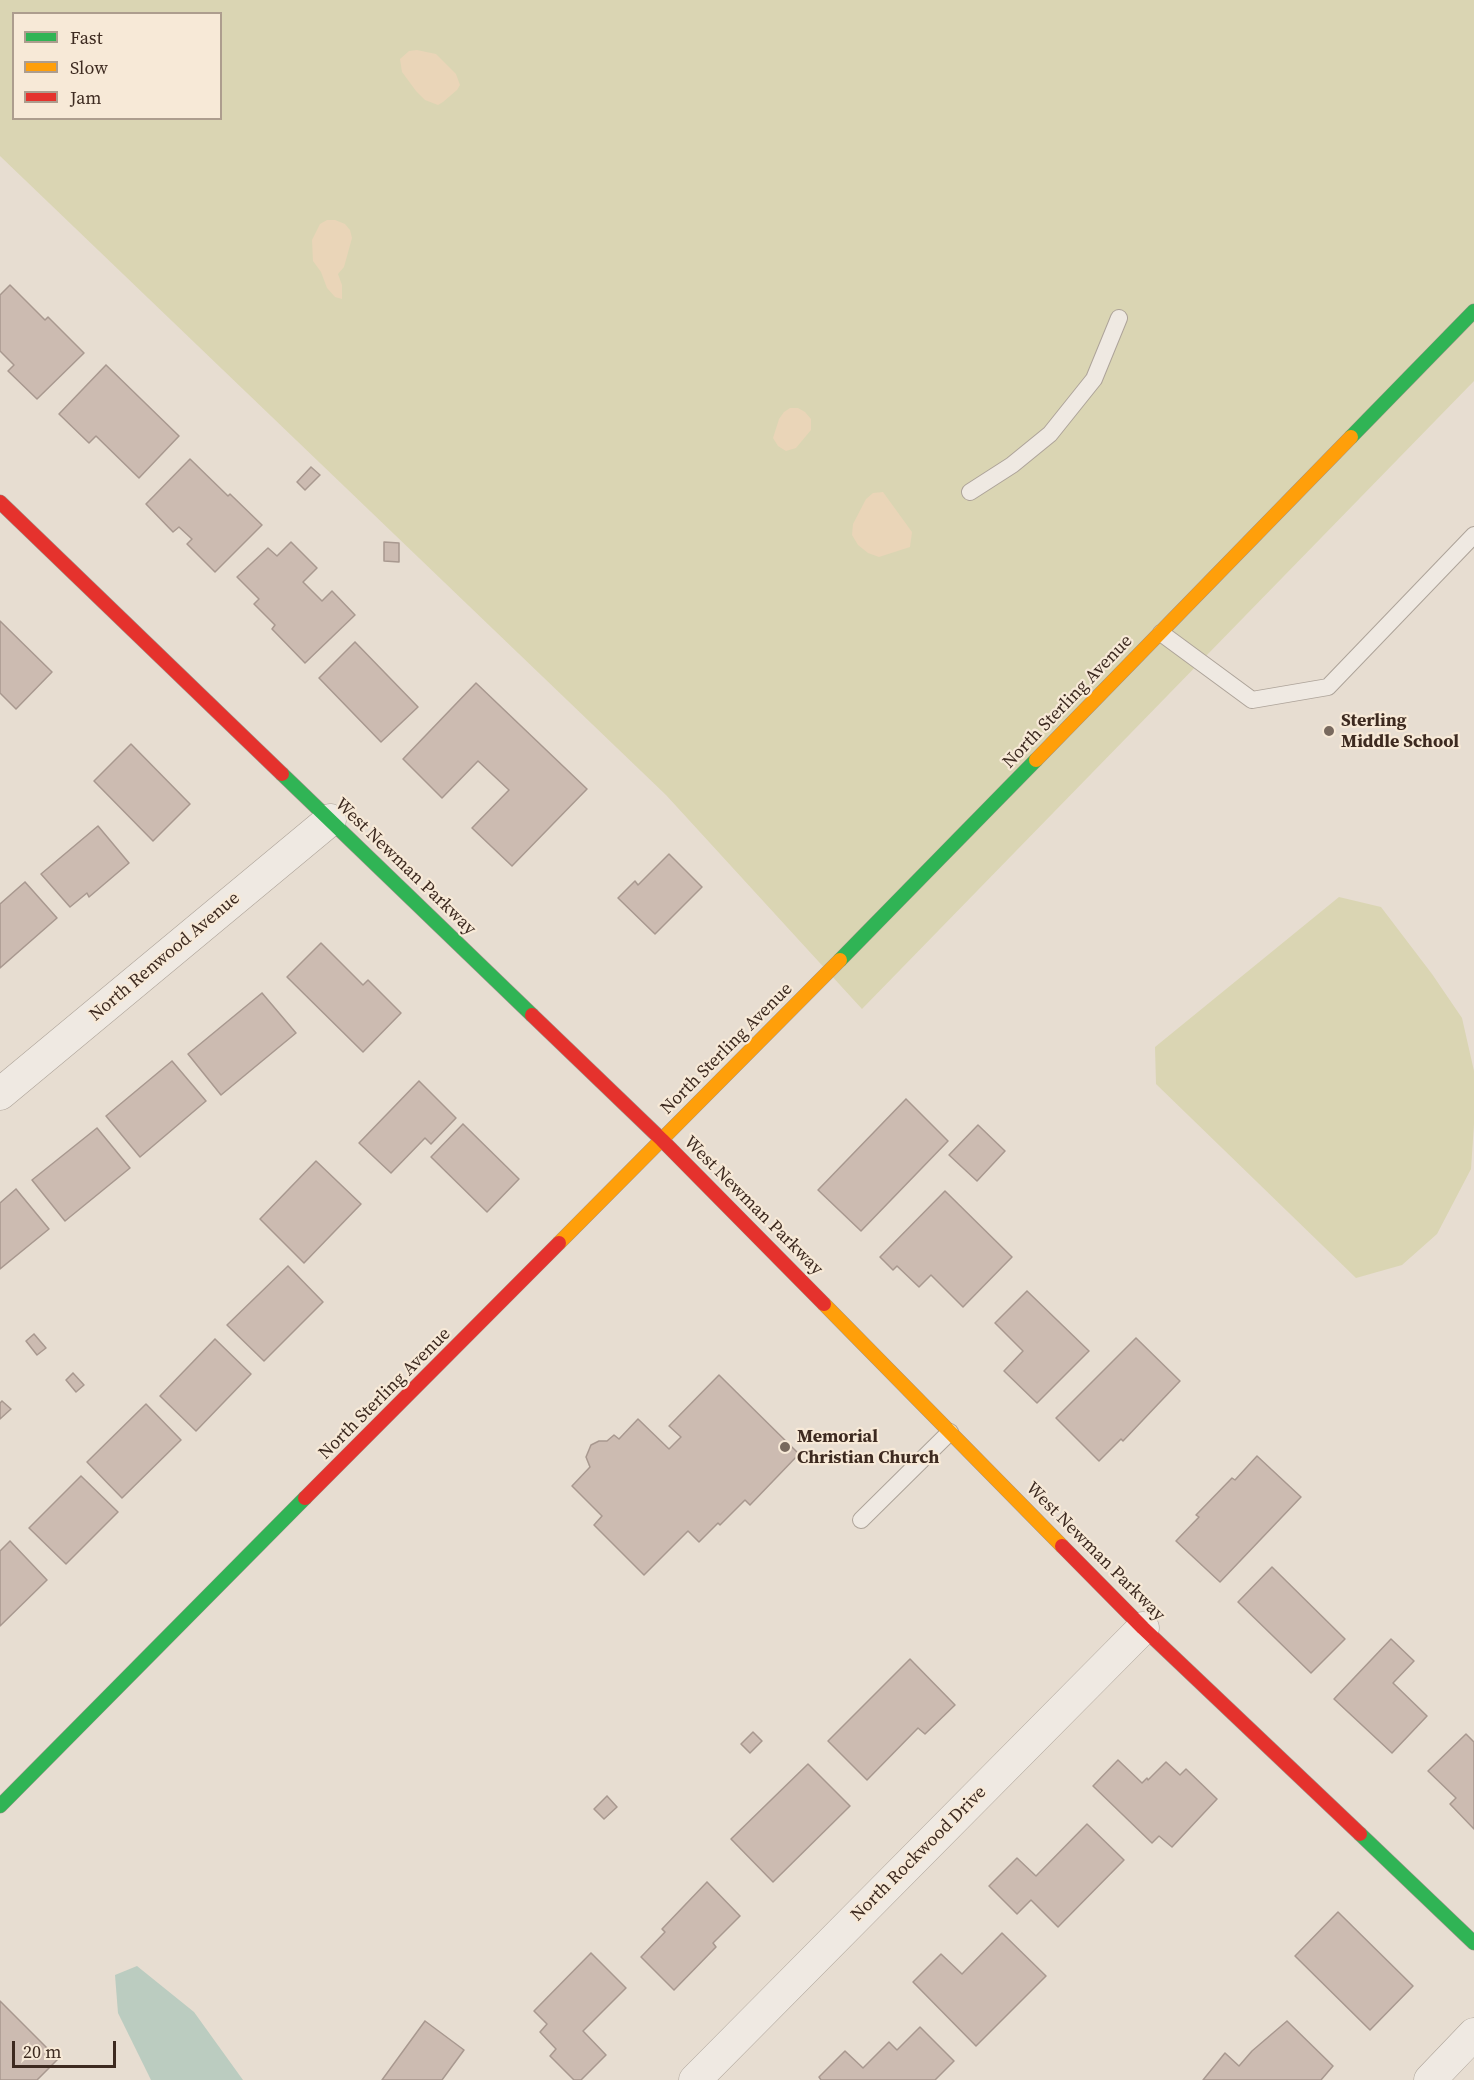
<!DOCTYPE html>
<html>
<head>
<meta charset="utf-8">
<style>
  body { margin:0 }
  #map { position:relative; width:1474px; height:2080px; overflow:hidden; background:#e7ddd1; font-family:"Source Serif 4",serif }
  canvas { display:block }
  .legend { position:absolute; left:12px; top:12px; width:210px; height:108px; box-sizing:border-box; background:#f7e9d7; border:2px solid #ad9d8e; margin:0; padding:8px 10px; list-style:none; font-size:18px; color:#3d2a20 }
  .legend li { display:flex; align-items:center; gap:12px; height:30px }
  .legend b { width:30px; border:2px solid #ad9d8e }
  .scale { position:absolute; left:12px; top:2041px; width:104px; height:27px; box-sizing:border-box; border:3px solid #3d2a20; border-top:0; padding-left:8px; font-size:18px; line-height:21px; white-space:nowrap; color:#3d2a20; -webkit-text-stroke:4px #f7e9d7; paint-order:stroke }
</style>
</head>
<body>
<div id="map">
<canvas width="1474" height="2080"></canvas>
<ul class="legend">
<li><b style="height:8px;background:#30b455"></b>Fast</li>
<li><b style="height:8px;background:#ff9f0a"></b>Slow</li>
<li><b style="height:8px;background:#e5322d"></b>Jam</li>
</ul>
<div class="scale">20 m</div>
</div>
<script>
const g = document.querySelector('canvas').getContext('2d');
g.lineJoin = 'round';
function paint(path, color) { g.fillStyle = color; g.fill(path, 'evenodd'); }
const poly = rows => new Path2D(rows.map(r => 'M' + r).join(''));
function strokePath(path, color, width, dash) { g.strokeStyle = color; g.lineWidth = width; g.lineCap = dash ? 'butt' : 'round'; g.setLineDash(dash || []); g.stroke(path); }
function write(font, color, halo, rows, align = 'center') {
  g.font = font + ' "Source Serif 4",serif'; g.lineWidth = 4.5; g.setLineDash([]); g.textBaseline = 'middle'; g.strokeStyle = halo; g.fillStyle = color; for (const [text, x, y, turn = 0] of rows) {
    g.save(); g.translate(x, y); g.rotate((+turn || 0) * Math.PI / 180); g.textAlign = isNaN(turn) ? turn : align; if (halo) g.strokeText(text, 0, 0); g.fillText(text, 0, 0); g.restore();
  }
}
const green = poly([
  [0,0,1474,0,1474,381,862,1009,666,795,0,156],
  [14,14,220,14,220,118,14,118],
  [1339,897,1381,907,1432,974,1462,1018,1474,1071,1474,1124,1471,1169,1437,1234,1402,1265,1356,1278,1156,1084,1155,1047]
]);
const sand = poly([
  [417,50,436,54,456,74,460,85,457,90,443,102,438,105,425,100,416,91,402,72,400,59,409,51],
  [327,220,335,220,345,224,350,230,352,238,344,267,338,274,342,285,342,299,335,297,327,288,321,272,313,261,312,240,320,224],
  [790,408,798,408,805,412,811,419,811,430,796,448,786,451,778,446,773,438,779,419,784,412],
  [883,492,912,532,910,547,879,557,868,553,858,545,852,535,853,524,866,499,873,493]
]);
const water = poly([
  [137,1966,194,2012,243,2080,151,2080,118,2013,115,1975]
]);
const building = poly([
  [10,285,45,320,48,317,84,353,37,399,8,371,14,365,0,351,0,295,10,285],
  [106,365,179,436,139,478,96,436,89,443,59,414,106,365],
  [190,459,228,496,230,494,262,525,215,572,187,544,192,539,179,527,173,532,146,504,190,459],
  [311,467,320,475,305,490,297,482,311,467],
  [291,542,317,568,303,582,322,601,332,591,355,615,305,663,272,629,275,625,254,604,259,599,237,577,268,548,277,556,291,542],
  [384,542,399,543,399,562,384,561,384,542],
  [0,621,52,672,16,709,0,693,0,621],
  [355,642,418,707,381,742,319,678,355,642],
  [476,683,587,789,512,866,472,828,509,790,478,761,442,798,403,759,476,683],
  [131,744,190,804,153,841,94,781,131,744],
  [98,826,129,863,89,897,87,893,70,907,41,874,98,826],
  [669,854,702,887,655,934,618,898,635,881,638,885,669,854],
  [25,882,57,918,0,968,0,904,25,882],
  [321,943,363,985,368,980,401,1013,363,1052,287,977,321,943],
  [262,993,296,1033,221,1095,188,1054,262,993],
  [172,1061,206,1101,140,1157,106,1116,172,1061],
  [419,1081,456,1118,431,1144,425,1138,391,1173,359,1143,419,1081],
  [906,1099,948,1141,861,1231,818,1190,906,1099],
  [463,1124,519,1179,487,1212,431,1157,463,1124],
  [978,1125,1005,1151,977,1181,949,1155,978,1125],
  [97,1128,130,1168,65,1221,32,1180,97,1128],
  [316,1161,361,1204,304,1263,260,1219,316,1161],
  [16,1189,49,1229,0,1269,0,1203,16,1189],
  [945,1191,1012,1257,963,1307,931,1275,919,1287,897,1266,893,1270,880,1257,945,1191],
  [288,1266,323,1302,264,1361,227,1325,288,1266],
  [1027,1291,1089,1351,1037,1403,1004,1371,1023,1351,995,1323,1027,1291],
  [34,1334,46,1348,37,1355,26,1341,34,1334],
  [1136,1338,1180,1381,1123,1441,1121,1439,1099,1461,1056,1418,1136,1338],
  [215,1339,251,1374,196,1431,160,1396,215,1339],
  [73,1373,84,1385,76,1392,66,1380,73,1373],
  [719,1375,799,1454,750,1505,745,1500,720,1525,718,1523,699,1542,688,1531,644,1575,594,1525,602,1516,572,1486,590,1467,586,1457,591,1445,599,1441,607,1441,614,1435,619,1439,638,1419,669,1449,681,1437,669,1426,719,1375],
  [2,1401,11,1409,0,1419,0,1403,2,1401],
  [146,1404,181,1440,122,1498,87,1462,146,1404],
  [1257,1456,1301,1497,1220,1582,1176,1541,1199,1517,1196,1515,1232,1478,1235,1480,1257,1456],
  [81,1476,118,1512,66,1564,29,1528,81,1476],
  [10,1541,47,1580,0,1626,0,1551,10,1541],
  [1272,1567,1345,1639,1311,1673,1238,1602,1272,1567],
  [1391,1639,1414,1661,1393,1683,1427,1716,1392,1753,1334,1699,1391,1639],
  [910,1659,955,1705,925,1734,918,1728,867,1780,828,1741,910,1659],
  [753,1732,762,1741,750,1753,741,1744,753,1732],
  [1466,1734,1474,1742,1474,1829,1450,1804,1456,1798,1428,1771,1466,1734],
  [1118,1760,1142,1783,1147,1778,1148,1780,1166,1762,1180,1775,1186,1769,1217,1799,1172,1847,1159,1836,1152,1843,1093,1786,1118,1760],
  [808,1764,850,1806,773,1882,731,1839,808,1764],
  [607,1796,617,1807,604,1819,594,1809,607,1796],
  [1087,1824,1124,1860,1058,1927,1031,1900,1017,1914,989,1886,1017,1858,1036,1876,1087,1824],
  [707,1882,740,1916,713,1943,716,1947,674,1990,641,1957,665,1932,662,1929,707,1882],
  [1338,1912,1413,1986,1370,2030,1295,1956,1338,1912],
  [1002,1933,1046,1976,976,2046,913,1982,941,1954,962,1974,1002,1933],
  [591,1953,626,1988,583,2031,606,2055,581,2080,574,2080,550,2056,556,2049,540,2032,547,2024,534,2011,591,1953],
  [0,2001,58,2059,37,2080,0,2080,0,2001],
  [425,2021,464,2050,442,2080,382,2080,425,2021],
  [1287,2021,1333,2066,1321,2080,1203,2080,1225,2053,1239,2066,1252,2051,1287,2021],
  [920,2027,954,2061,935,2080,821,2080,819,2077,845,2051,863,2068,889,2042,897,2050,920,2027]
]);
const lane = poly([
  [970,492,1012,465,1050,434,1094,379,1119,318],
  [1161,633,1252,700,1328,687,1474,535],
  [861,1520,950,1432]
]);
const street = poly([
  [0,1094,330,820],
  [695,2080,1143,1628],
  [1430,2080,1474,2034]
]);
const fast = poly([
  [1351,437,1474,311],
  [282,774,532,1015],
  [840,960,1036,760],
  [0,1806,305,1498],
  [1360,1834,1474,1943]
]);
const slow = poly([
  [1036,760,1351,437],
  [559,1243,840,960],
  [824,1304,1062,1546]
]);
const jam = poly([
  [0,502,282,774],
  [532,1015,662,1140,824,1304],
  [305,1498,559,1243],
  [1062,1546,1143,1628,1360,1834]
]);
const markers = [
  [1329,731,6,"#78695e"],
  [785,1447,6,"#78695e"]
];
const streetNames = [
  ["North Sterling Avenue",1068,702,-46],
  ["West Newman Parkway",405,867,44],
  ["North Renwood Avenue",165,957,-40],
  ["North Sterling Avenue",727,1049,-45],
  ["West Newman Parkway",753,1206,45],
  ["North Sterling Avenue",385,1394,-45],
  ["West Newman Parkway",1095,1552,45],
  ["North Rockwood Drive",919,1854,-45]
];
const poiNames = [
  ["Sterling",1341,721],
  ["Middle School",1341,742],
  ["Memorial",797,1437],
  ["Christian Church",797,1458]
];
paint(green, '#dad5b3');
paint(sand, '#ead5b8');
paint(water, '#bbccc0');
paint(building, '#ccbbb1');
strokePath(building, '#a8988f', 1.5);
strokePath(lane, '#ada399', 18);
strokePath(street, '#ada399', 33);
strokePath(fast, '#9d9289', 15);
strokePath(slow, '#9d9289', 15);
strokePath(jam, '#9d9289', 15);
strokePath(lane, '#efe9e2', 16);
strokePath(street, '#efe9e2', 32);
strokePath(fast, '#30b455', 14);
strokePath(slow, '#ff9f0a', 14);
strokePath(jam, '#e5322d', 14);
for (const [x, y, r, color] of markers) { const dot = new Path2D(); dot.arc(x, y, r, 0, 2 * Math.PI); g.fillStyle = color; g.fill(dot); strokePath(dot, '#f7e9d7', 2); }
write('18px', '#3d2a20', '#f7e9d7', streetNames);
write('bold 18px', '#3d2a20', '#f7e9d7', poiNames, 'left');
</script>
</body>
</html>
